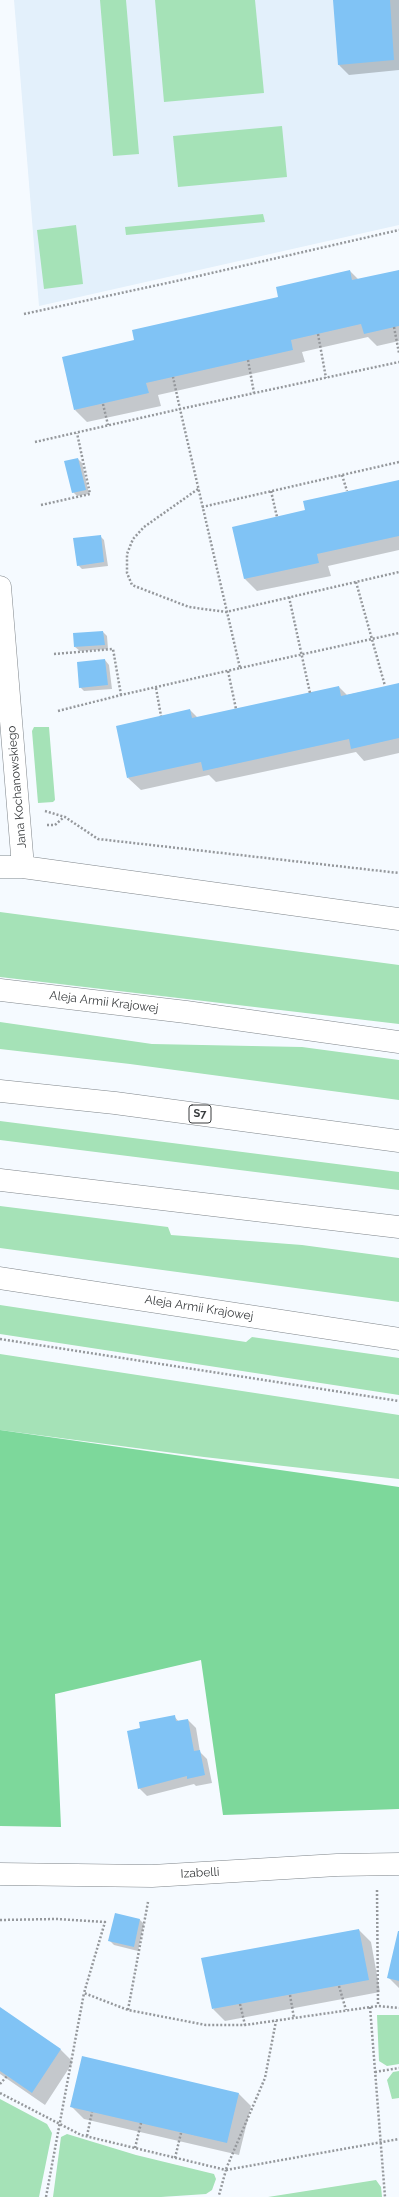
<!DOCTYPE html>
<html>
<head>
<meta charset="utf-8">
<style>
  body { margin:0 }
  canvas { display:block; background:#f5faff }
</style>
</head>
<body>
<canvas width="399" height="2197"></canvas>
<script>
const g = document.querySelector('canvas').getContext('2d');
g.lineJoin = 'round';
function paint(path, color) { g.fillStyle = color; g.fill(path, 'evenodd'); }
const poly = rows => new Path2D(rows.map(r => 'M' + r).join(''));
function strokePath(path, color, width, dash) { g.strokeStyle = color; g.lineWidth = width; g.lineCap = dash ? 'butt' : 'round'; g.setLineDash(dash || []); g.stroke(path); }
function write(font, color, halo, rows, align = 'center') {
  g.font = font + ' Raleway,sans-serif'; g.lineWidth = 3; g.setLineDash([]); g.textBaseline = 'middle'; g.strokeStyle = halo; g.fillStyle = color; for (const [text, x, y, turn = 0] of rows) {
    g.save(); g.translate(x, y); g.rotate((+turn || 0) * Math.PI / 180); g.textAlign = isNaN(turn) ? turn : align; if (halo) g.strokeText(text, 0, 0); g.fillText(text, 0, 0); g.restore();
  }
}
const built = poly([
  [14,0,399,0,399,225,39,306]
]);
const green = poly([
  [100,0,126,0,139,154,113,156],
  [155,0,255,0,264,93,164,102],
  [282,126,287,177,178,187,173,136],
  [263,214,265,222,126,235,125,227],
  [76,225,83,284,44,289,37,230],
  [34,727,49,727,55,800,53,802,38,803,32,731],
  [0,912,399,965,399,1024,0,977],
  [0,1022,152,1044,302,1047,399,1060,399,1100,130,1064,0,1049],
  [0,1121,399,1172,399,1190,0,1140],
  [0,1206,168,1227,171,1235,302,1245,399,1258,399,1302,0,1248],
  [0,1305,246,1342,252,1337,399,1358,399,1395,0,1334],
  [0,1354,399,1415,399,1479,204,1457,0,1430],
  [377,2015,399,2015,399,2064,387,2066,379,2061],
  [399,2071,399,2098,392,2099,387,2080,393,2072],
  [0,2099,47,2124,52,2133,39,2197,0,2197],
  [67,2134,136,2155,214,2174,216,2179,212,2190,206,2194,161,2197,53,2197,61,2137],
  [376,2180,381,2187,382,2197,268,2197]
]);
const forest = poly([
  [0,1430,399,1487,399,1809,223,1815,201,1660,55,1694,61,1827,0,1826]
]);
const shadow = poly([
  [334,0,399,0,399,70,349,75,339,65],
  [350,271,359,280,399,271,399,341,377,346,368,337,302,352,305,362,158,395,161,406,87,422,75,410,135,341,279,298],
  [78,459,82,463,89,494,77,496,73,492],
  [399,481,399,550,328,566,331,576,257,591,245,579,234,528,306,511],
  [100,536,104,540,108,566,82,569,78,565],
  [103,632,107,636,108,649,80,651,75,647],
  [105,660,109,665,112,689,84,691,80,687],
  [399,684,399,753,364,761,356,752,216,782,209,775,141,790,128,778,190,710,198,718,339,687,347,695],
  [174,1716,179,1722,188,1720,196,1728,200,1752,207,1759,212,1783,196,1786,194,1784,147,1796,139,1788,141,1729],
  [116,1915,140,1920,144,1924,138,1951,114,1945,110,1941],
  [359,1930,371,1942,380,1992,225,2021,213,2009],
  [399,1933,399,1988,388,1977],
  [0,2008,61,2050,73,2062,45,2105,0,2074],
  [239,2094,251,2106,239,2155,84,2119,71,2106]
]);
const building = poly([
  [333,0,390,0,394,60,338,65],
  [350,270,352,280,399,270,399,326,364,334,361,324,291,340,293,350,146,383,149,393,74,410,62,357,134,340,132,330,278,297,276,287],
  [78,458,86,490,72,493,64,461],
  [399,480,399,536,317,554,319,563,244,579,232,527,305,510,303,501],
  [101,535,104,562,77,566,73,538],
  [103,631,105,645,74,647,73,633],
  [105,659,108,685,79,688,77,662],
  [399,683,399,738,351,749,349,739,203,771,201,762,127,778,116,726,190,709,192,718,339,686,341,696],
  [175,1715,176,1721,188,1719,194,1751,200,1750,205,1775,187,1779,187,1776,138,1789,127,1731,140,1728,139,1722],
  [115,1913,140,1919,134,1947,108,1941],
  [359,1929,369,1980,212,2009,201,1958],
  [398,1931,399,1931,399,1981,387,1978],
  [0,2007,61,2049,32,2093,0,2071],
  [82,2056,239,2093,227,2143,70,2107]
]);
const path = poly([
  [24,314,181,280,399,230],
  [394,327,399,353],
  [318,334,326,378],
  [248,360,254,393],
  [103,404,108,425],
  [35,442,180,409,173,377],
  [342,475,347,491],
  [198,489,144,527,133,539,127,554,127,573,132,585,189,607,226,612,399,572],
  [271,491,277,517],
  [41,505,90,494,77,433],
  [202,507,399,462],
  [356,582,385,686],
  [289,597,310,693],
  [54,654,113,649,121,695],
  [240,668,399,633],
  [228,671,236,709],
  [156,688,161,716],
  [58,711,121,695,240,668,180,409,399,362],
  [45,811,65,817,98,839,399,873],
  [47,825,55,825,64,817],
  [0,1339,399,1401],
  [377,1890,378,2005],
  [0,1920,56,1919,105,1922,84,1993,128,2010,206,2025,245,2025,378,2006,399,2008],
  [339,1986,346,2010],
  [290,1995,294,2018],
  [240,2004,245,2025],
  [370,2007,385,2197],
  [128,2010,148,1902],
  [375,2072,399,2068],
  [0,2084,7,2076],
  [0,2093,81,2135,226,2170,219,2195],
  [87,2136,92,2112],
  [135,2148,141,2123],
  [175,2158,181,2133],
  [226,2169,265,2078,276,2021],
  [226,2170,399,2139],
  [46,2197,84,1993]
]);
const minor = poly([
  [0,587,23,867],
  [0,867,23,867,399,919],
  [0,1874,152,1876,337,1865,399,1864]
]);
const major = poly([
  [0,990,186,1012,399,1042],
  [0,1278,399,1339]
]);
const highway = poly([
  [0,1091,115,1103,399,1141],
  [0,1180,399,1227]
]);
const shields = [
  [200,1114,22]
];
const shieldNames = [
  ["S7",200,1114]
];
const streetNames = [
  ["Jana Kochanowskiego",17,787,-95],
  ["Aleja Armii Krajowej",104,1002,7],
  ["Aleja Armii Krajowej",199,1308,9],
  ["Izabelli",200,1873,-3]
];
paint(built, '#e3f0fb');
paint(green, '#a5e2b7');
paint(forest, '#7dd89b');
paint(shadow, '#0003');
paint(building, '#80c3f5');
strokePath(minor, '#7f858a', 23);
strokePath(major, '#7f858a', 23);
strokePath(highway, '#7f858a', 23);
strokePath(path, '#95989c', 2.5, [2, 2]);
strokePath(minor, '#fff', 22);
strokePath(major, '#fff', 22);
strokePath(highway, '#fff', 22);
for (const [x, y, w] of shields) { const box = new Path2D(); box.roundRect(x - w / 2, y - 9, w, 18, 3); g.fillStyle = '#fff'; g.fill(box); strokePath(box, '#383b3d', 1); }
write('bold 11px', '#383b3d', null, shieldNames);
write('12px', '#383b3d', '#fff', streetNames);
</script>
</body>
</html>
